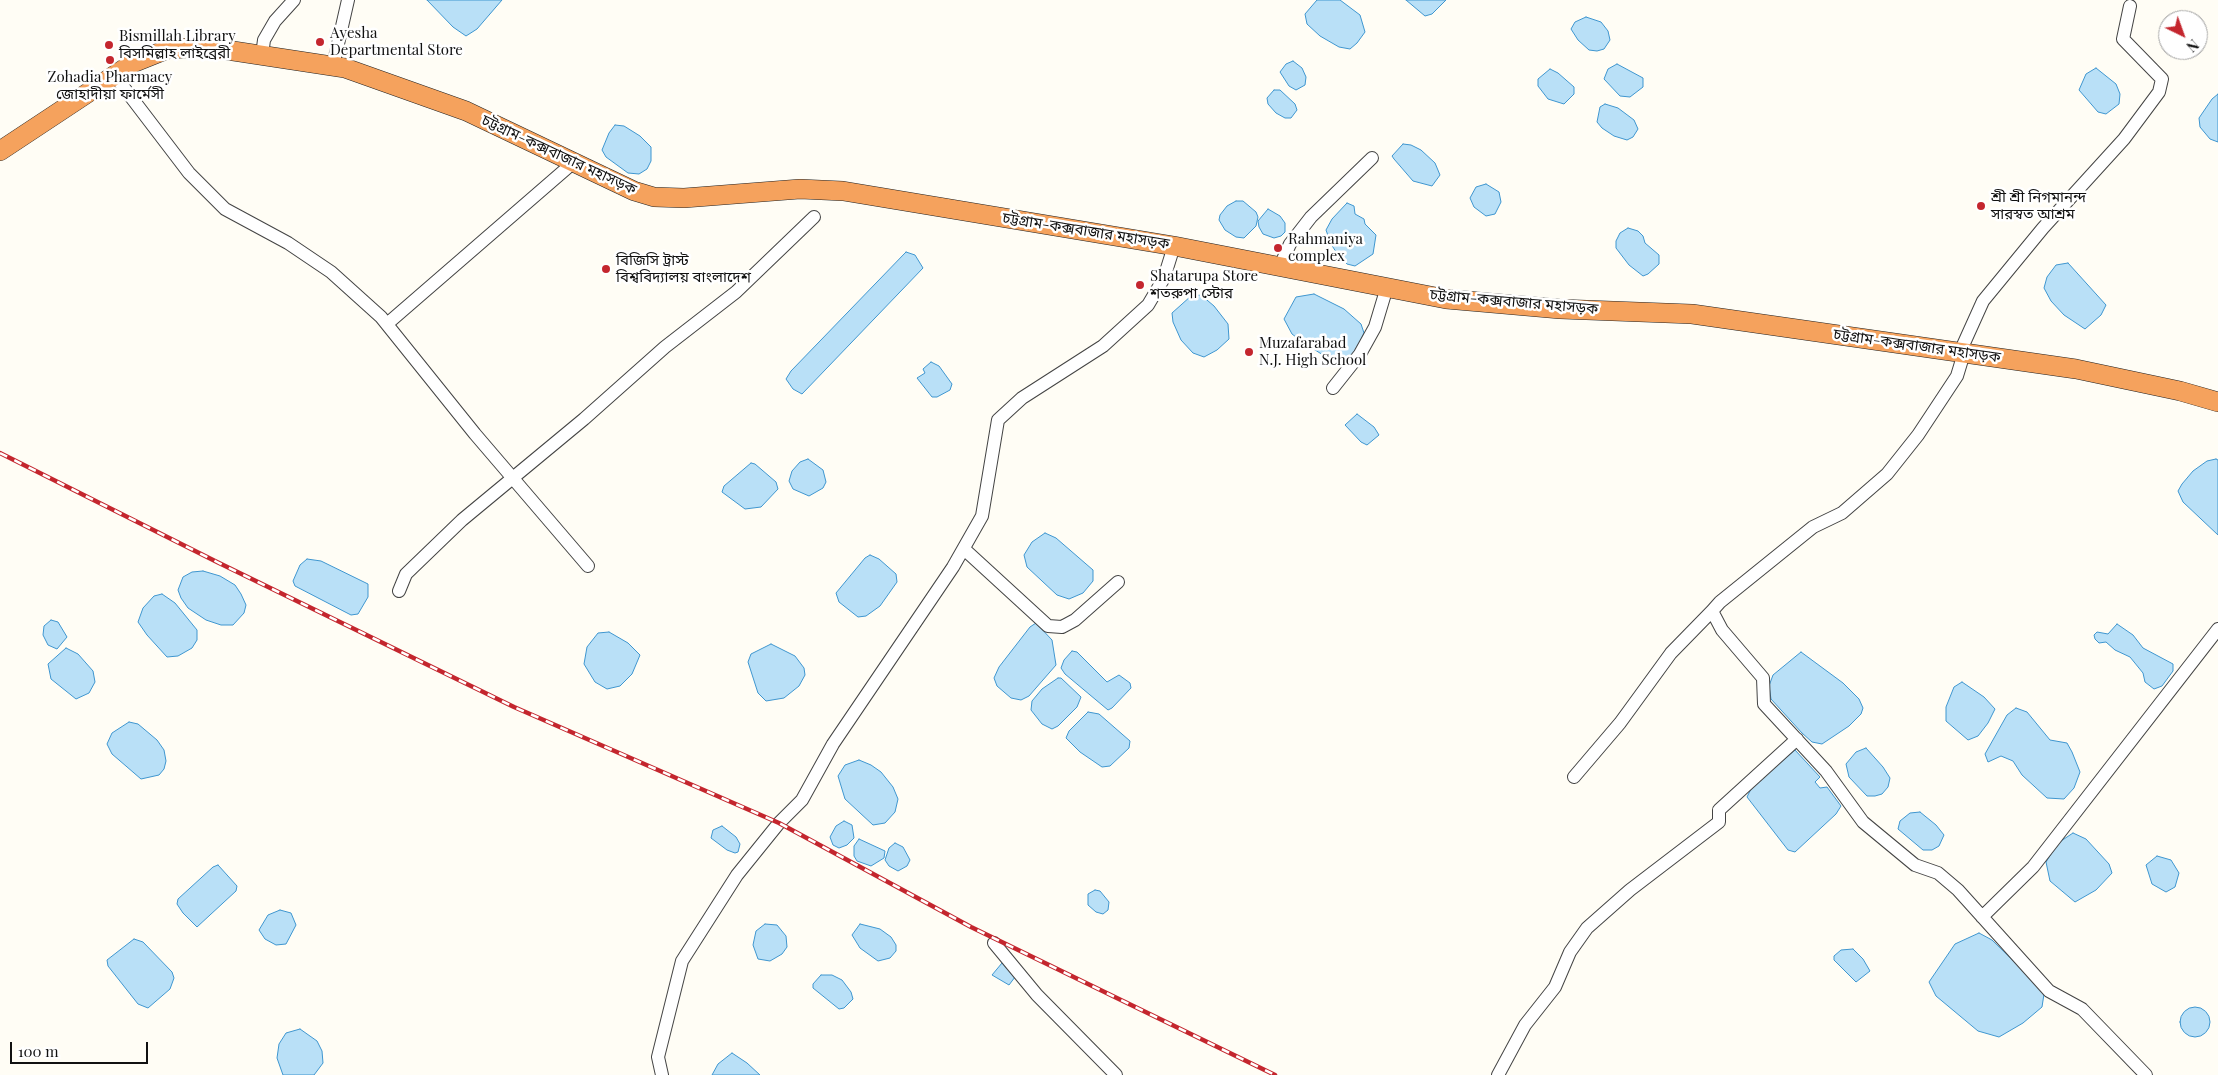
<!DOCTYPE html>
<html>
<head>
<meta charset="utf-8">
<style>
  body { margin:0 }
  #map { position:relative; width:2218px; height:1075px; overflow:hidden; background:#fffdf5; font-family:"Playfair Display",serif }
  canvas { display:block }
  .north { position:absolute; left:2158px; top:10px; width:50px; height:50px; box-sizing:border-box; background:#fff; border:1px solid #a0a0a0; border-radius:50%; rotate:138deg; font-size:14px; font-weight:700; line-height:20px; text-align:center; color:#111 }
  .north::after { content:''; display:block; margin:auto; width:18px; height:22px; background:#c4262e; clip-path:polygon(50% 0,100% 100%,50% 72%,0 100%) }
  .scale { position:absolute; left:10px; top:1042px; width:138px; height:22px; box-sizing:border-box; border:2px solid #111; border-top:0; padding-left:6px; font-size:15px; line-height:18px; white-space:nowrap; color:#111; -webkit-text-stroke:4px #fff; paint-order:stroke }
</style>
</head>
<body>
<div id="map">
<canvas width="2218" height="1075"></canvas>
<div class="north">N</div>
<div class="scale">100 m</div>
</div>
<script>
const g = document.querySelector('canvas').getContext('2d');
g.lineJoin = 'round';
function paint(path, color) { g.fillStyle = color; g.fill(path, 'evenodd'); }
const poly = rows => new Path2D(rows.map(r => 'M' + r).join(''));
function strokePath(path, color, width, dash) { g.strokeStyle = color; g.lineWidth = width; g.lineCap = dash ? 'butt' : 'round'; g.setLineDash(dash || []); g.stroke(path); }
function write(font, color, halo, rows, align = 'center') {
  g.font = font + ' "Playfair Display","Noto Sans Bengali",serif'; g.lineWidth = 5; g.setLineDash([]); g.textBaseline = 'middle'; g.strokeStyle = halo; g.fillStyle = color; for (const [text, x, y, turn = 0] of rows) {
    g.save(); g.translate(x, y); g.rotate((+turn || 0) * Math.PI / 180); g.textAlign = isNaN(turn) ? turn : align; if (halo) g.strokeText(text, 0, 0); g.fillText(text, 0, 0); g.restore();
  }
}
const water = poly([
  [427,0,502,0,477,29,466,36,453,27,427,0],
  [1317,0,1340,0,1360,15,1365,32,1357,43,1350,49,1339,47,1320,36,1307,24,1305,14,1317,0],
  [1406,0,1446,0,1432,14,1425,16,1406,0],
  [1586,17,1601,22,1608,31,1610,40,1604,49,1597,51,1589,50,1578,40,1571,29,1575,22,1586,17],
  [1293,61,1302,68,1306,77,1305,85,1296,90,1289,86,1280,72,1286,64,1293,61],
  [1617,64,1643,78,1643,87,1630,97,1620,96,1604,79,1608,69,1617,64],
  [2096,68,2116,84,2120,94,2119,104,2106,114,2098,112,2079,90,2086,74,2096,68],
  [1550,69,1558,73,1574,87,1574,94,1564,104,1548,99,1538,86,1538,79,1550,69],
  [1274,90,1280,90,1295,104,1297,110,1291,118,1285,118,1276,113,1268,104,1267,98,1274,90],
  [2218,94,2218,142,2210,139,2200,127,2199,118,2212,99,2218,94],
  [1605,104,1618,108,1634,120,1638,129,1633,137,1627,140,1614,136,1602,128,1597,122,1600,107,1605,104],
  [615,125,624,126,640,136,651,147,651,161,647,169,639,174,628,173,606,157,602,150,609,133,615,125],
  [1403,144,1411,145,1421,150,1435,163,1440,175,1432,186,1413,181,1394,159,1392,156,1403,144],
  [1486,184,1499,192,1501,202,1495,214,1486,216,1474,207,1470,198,1476,187,1486,184],
  [1236,201,1243,201,1256,212,1258,217,1256,226,1244,238,1236,237,1225,230,1219,220,1220,215,1227,206,1236,201],
  [1347,203,1354,206,1355,214,1364,219,1365,224,1376,235,1373,254,1355,266,1347,264,1338,255,1331,244,1326,230,1332,219,1347,203],
  [1268,209,1280,216,1285,223,1285,232,1281,236,1274,238,1263,234,1259,227,1258,221,1268,209],
  [1628,228,1638,231,1643,236,1645,243,1659,255,1659,264,1648,274,1643,276,1629,265,1616,248,1616,241,1620,233,1628,228],
  [906,252,915,255,923,268,802,394,793,389,786,379,791,371,906,252],
  [2068,263,2106,305,2101,315,2085,329,2064,315,2051,301,2044,288,2047,277,2056,265,2068,263],
  [1314,294,1344,309,1361,324,1364,333,1358,346,1349,359,1343,362,1331,360,1304,343,1292,334,1284,319,1296,297,1314,294],
  [1201,295,1214,306,1228,324,1229,339,1217,350,1204,357,1193,353,1181,340,1173,322,1172,313,1191,296,1201,295],
  [931,362,939,366,952,384,950,390,937,397,932,397,917,378,925,373,923,369,931,362],
  [1357,414,1374,427,1379,435,1367,445,1361,442,1345,425,1357,414],
  [808,459,823,470,826,482,823,488,809,496,793,489,789,481,792,471,800,462,808,459],
  [2216,459,2218,460,2218,535,2183,502,2178,491,2182,484,2193,471,2207,461,2216,459],
  [751,463,755,464,776,482,778,489,761,507,745,509,722,492,724,486,751,463],
  [1045,533,1056,538,1093,570,1093,581,1083,593,1069,599,1057,595,1027,567,1024,555,1032,542,1045,533],
  [870,555,879,559,896,574,897,582,880,606,866,616,858,617,839,602,836,593,865,558,870,555],
  [307,559,321,561,368,584,368,597,358,614,351,615,295,586,293,581,300,565,307,559],
  [203,571,220,576,235,585,241,594,246,605,244,613,233,625,221,625,206,620,188,608,181,598,178,590,183,577,192,572,203,571],
  [162,594,175,603,197,630,197,640,192,648,178,656,167,657,147,635,138,622,143,608,154,596,162,594],
  [51,620,58,622,67,637,57,649,48,645,43,635,44,626,51,620],
  [1036,623,1052,640,1056,665,1029,696,1021,700,1011,698,997,686,994,678,999,667,1030,627,1036,623],
  [2117,624,2133,635,2143,648,2173,664,2173,671,2162,686,2154,689,2145,682,2143,673,2130,657,2115,650,2106,642,2099,643,2095,639,2094,635,2097,632,2108,634,2117,624],
  [609,632,628,643,640,655,632,674,620,686,607,689,595,682,584,664,587,647,598,633,609,632],
  [771,644,795,656,804,668,805,675,799,686,784,698,766,701,758,693,748,662,751,654,771,644],
  [66,648,78,654,93,671,95,682,89,693,76,699,51,679,48,664,66,648],
  [1072,651,1077,652,1107,682,1119,675,1130,683,1131,688,1112,708,1108,710,1065,674,1061,668,1064,660,1072,651],
  [1801,652,1843,683,1859,699,1863,708,1861,714,1849,726,1822,744,1812,742,1802,733,1771,699,1769,686,1773,675,1801,652],
  [1058,678,1061,678,1081,697,1077,707,1058,726,1052,729,1042,724,1031,710,1032,701,1042,689,1058,678],
  [1962,682,1984,697,1995,709,1988,723,1978,736,1968,740,1946,721,1946,707,1954,687,1962,682],
  [2016,708,2027,712,2050,740,2067,743,2072,752,2080,772,2074,788,2064,799,2047,798,2022,775,2013,761,2001,756,1988,762,1985,754,2007,715,2016,708],
  [1088,712,1099,714,1130,741,1129,748,1110,766,1102,767,1080,752,1066,738,1069,731,1088,712],
  [129,722,138,724,157,740,164,750,166,761,164,769,159,775,141,779,112,754,107,744,112,733,129,722],
  [1866,748,1883,767,1890,778,1888,787,1882,794,1875,796,1867,796,1849,777,1846,764,1856,752,1866,748],
  [1795,750,1820,777,1815,782,1820,788,1827,787,1841,806,1836,814,1795,852,1788,850,1747,797,1752,787,1795,750],
  [859,760,871,765,881,772,893,787,898,799,895,812,885,823,873,825,845,799,838,776,845,765,859,760],
  [1920,812,1936,825,1944,835,1939,846,1932,850,1923,850,1898,829,1900,821,1910,813,1920,812],
  [844,821,852,825,854,838,847,845,839,848,833,845,830,837,836,826,844,821],
  [722,826,736,837,740,844,738,852,735,853,727,850,711,838,713,830,722,826],
  [2073,833,2086,839,2109,864,2112,873,2096,890,2075,902,2050,881,2046,862,2058,843,2073,833],
  [859,839,885,851,884,858,871,866,857,861,854,856,854,846,859,839],
  [895,843,903,847,910,860,907,866,898,871,889,866,885,860,889,848,895,843],
  [2157,856,2171,860,2179,873,2175,887,2166,892,2152,884,2146,865,2157,856],
  [218,865,237,886,236,891,197,927,183,913,177,904,178,899,213,867,218,865],
  [1095,890,1100,891,1109,902,1108,910,1103,914,1096,912,1088,905,1088,894,1095,890],
  [280,910,291,913,296,925,286,944,276,945,265,939,259,930,268,915,280,910],
  [765,924,777,925,786,936,787,947,782,954,770,961,758,959,753,945,756,931,765,924],
  [860,924,880,929,891,937,896,945,896,951,890,958,878,961,860,948,852,935,860,924],
  [1979,933,1992,940,2030,977,2044,994,2042,1007,2023,1023,1999,1037,1978,1031,1936,996,1929,982,1955,944,1979,933],
  [134,939,143,942,172,972,174,978,170,989,148,1008,138,1004,108,966,107,960,134,939],
  [1853,949,1863,959,1870,971,1856,982,1834,960,1834,956,1841,950,1853,949],
  [1002,963,1015,977,1009,985,992,975,1002,963],
  [821,975,832,975,842,980,851,992,853,999,844,1008,839,1009,813,988,813,984,821,975],
  '2180 1022a15 15 0 1 1 30 0a15 15 0 1 1-30 0Z',
  [300,1029,317,1041,322,1051,323,1063,314,1075,283,1075,277,1058,279,1044,286,1033,300,1029],
  [732,1053,747,1063,760,1075,712,1075,718,1064,732,1053]
]);
const minor = poly([
  [262,55,264,40,275,21,294,0],
  [333,66,348,0],
  [115,76,189,173,225,209,288,243,331,272,381,317,475,434,588,566],
  [1280,266,1290,244,1311,217,1372,158],
  [387,324,574,162],
  [1960,352,1983,301,2043,228,2124,139,2159,92,2162,79,2123,39,2130,6],
  [1964,353,1957,376,1918,435,1887,474,1842,513,1813,527,1720,602,1712,611,1722,630,1763,678,1764,704,1826,771,1863,822,1915,865,1938,873,1958,890,2049,991,2082,1009,2146,1075],
  [1333,388,1360,354,1375,327,1387,287],
  [964,549,1048,626,1062,627,1075,620,1118,582],
  [399,591,406,574,462,520,584,419,665,347,736,292,814,217],
  [1574,777,1620,723,1671,653,1712,611],
  [1982,917,2033,867,2218,629],
  [994,943,1037,995,1116,1075],
  [662,1075,658,1057,682,961,737,875,779,823,802,800,833,744,953,567,982,516,998,420,1022,398,1103,346,1148,305,1164,278,1174,246],
  [1498,1075,1525,1025,1555,987,1570,952,1587,928,1630,890,1719,822,1719,810,1797,739]
]);
const highway = poly([
  [0,151,133,63,168,49,207,47,345,68,466,111,634,191,654,197,684,198,800,189,843,191,1174,246,1446,299,1560,309,1692,314,2076,369,2180,391,2218,402]
]);
const rail = poly([
  [0,453,217,562,514,707,779,823,971,927,1275,1075]
]);
const markers = [
  [320,42,5,"#c4262e"],
  [109,45,5,"#c4262e"],
  [110,60,5,"#c4262e"],
  [1981,206,5,"#c4262e"],
  [1278,248,5,"#c4262e"],
  [606,269,5,"#c4262e"],
  [1140,285,5,"#c4262e"],
  [1249,352,5,"#c4262e"]
];
const poiNames = [
  ["Ayesha",330,33],
  ["Departmental Store",330,50],
  ["Bismillah Library",119,36],
  ["বিসমিল্লাহ লাইব্রেরী",119,53],
  ["Zohadia Pharmacy",110,77,"center"],
  ["জোহাদীয়া ফার্মেসী",110,94,"center"],
  ["শ্রী শ্রী নিগমানন্দ",1991,197],
  ["সারস্বত আশ্রম",1991,214],
  ["Rahmaniya",1288,239],
  ["complex",1288,256],
  ["বিজিসি ট্রাস্ট",616,260],
  ["বিশ্ববিদ্যালয় বাংলাদেশ",616,277],
  ["Shatarupa Store",1150,276],
  ["শতরুপা স্টোর",1150,293],
  ["Muzafarabad",1259,343],
  ["N.J. High School",1259,360]
];
const streetNames = [
  ["চট্টগ্রাম-কক্সবাজার মহাসড়ক",559,155,25],
  ["চট্টগ্রাম-কক্সবাজার মহাসড়ক",1086,231,9],
  ["চট্টগ্রাম-কক্সবাজার মহাসড়ক",1514,302,5],
  ["চট্টগ্রাম-কক্সবাজার মহাসড়ক",1917,346,8]
];
paint(water, '#b9e0f7');
strokePath(water, '#3f96cf', 1);
strokePath(minor, '#444', 14);
strokePath(highway, '#222', 20);
strokePath(minor, '#fff', 12);
strokePath(highway, '#f5a25d', 19);
strokePath(rail, '#c4262e', 4.5);
strokePath(rail, '#fff', 2.5, [8]);
for (const [x, y, r, color] of markers) { const dot = new Path2D(); dot.arc(x, y, r, 0, 2 * Math.PI); g.fillStyle = color; g.fill(dot); strokePath(dot, '#fff', 2); }
write('15px', '#111', '#fff', poiNames, 'left');
write('15px', '#111', '#fff', streetNames);
</script>
</body>
</html>
